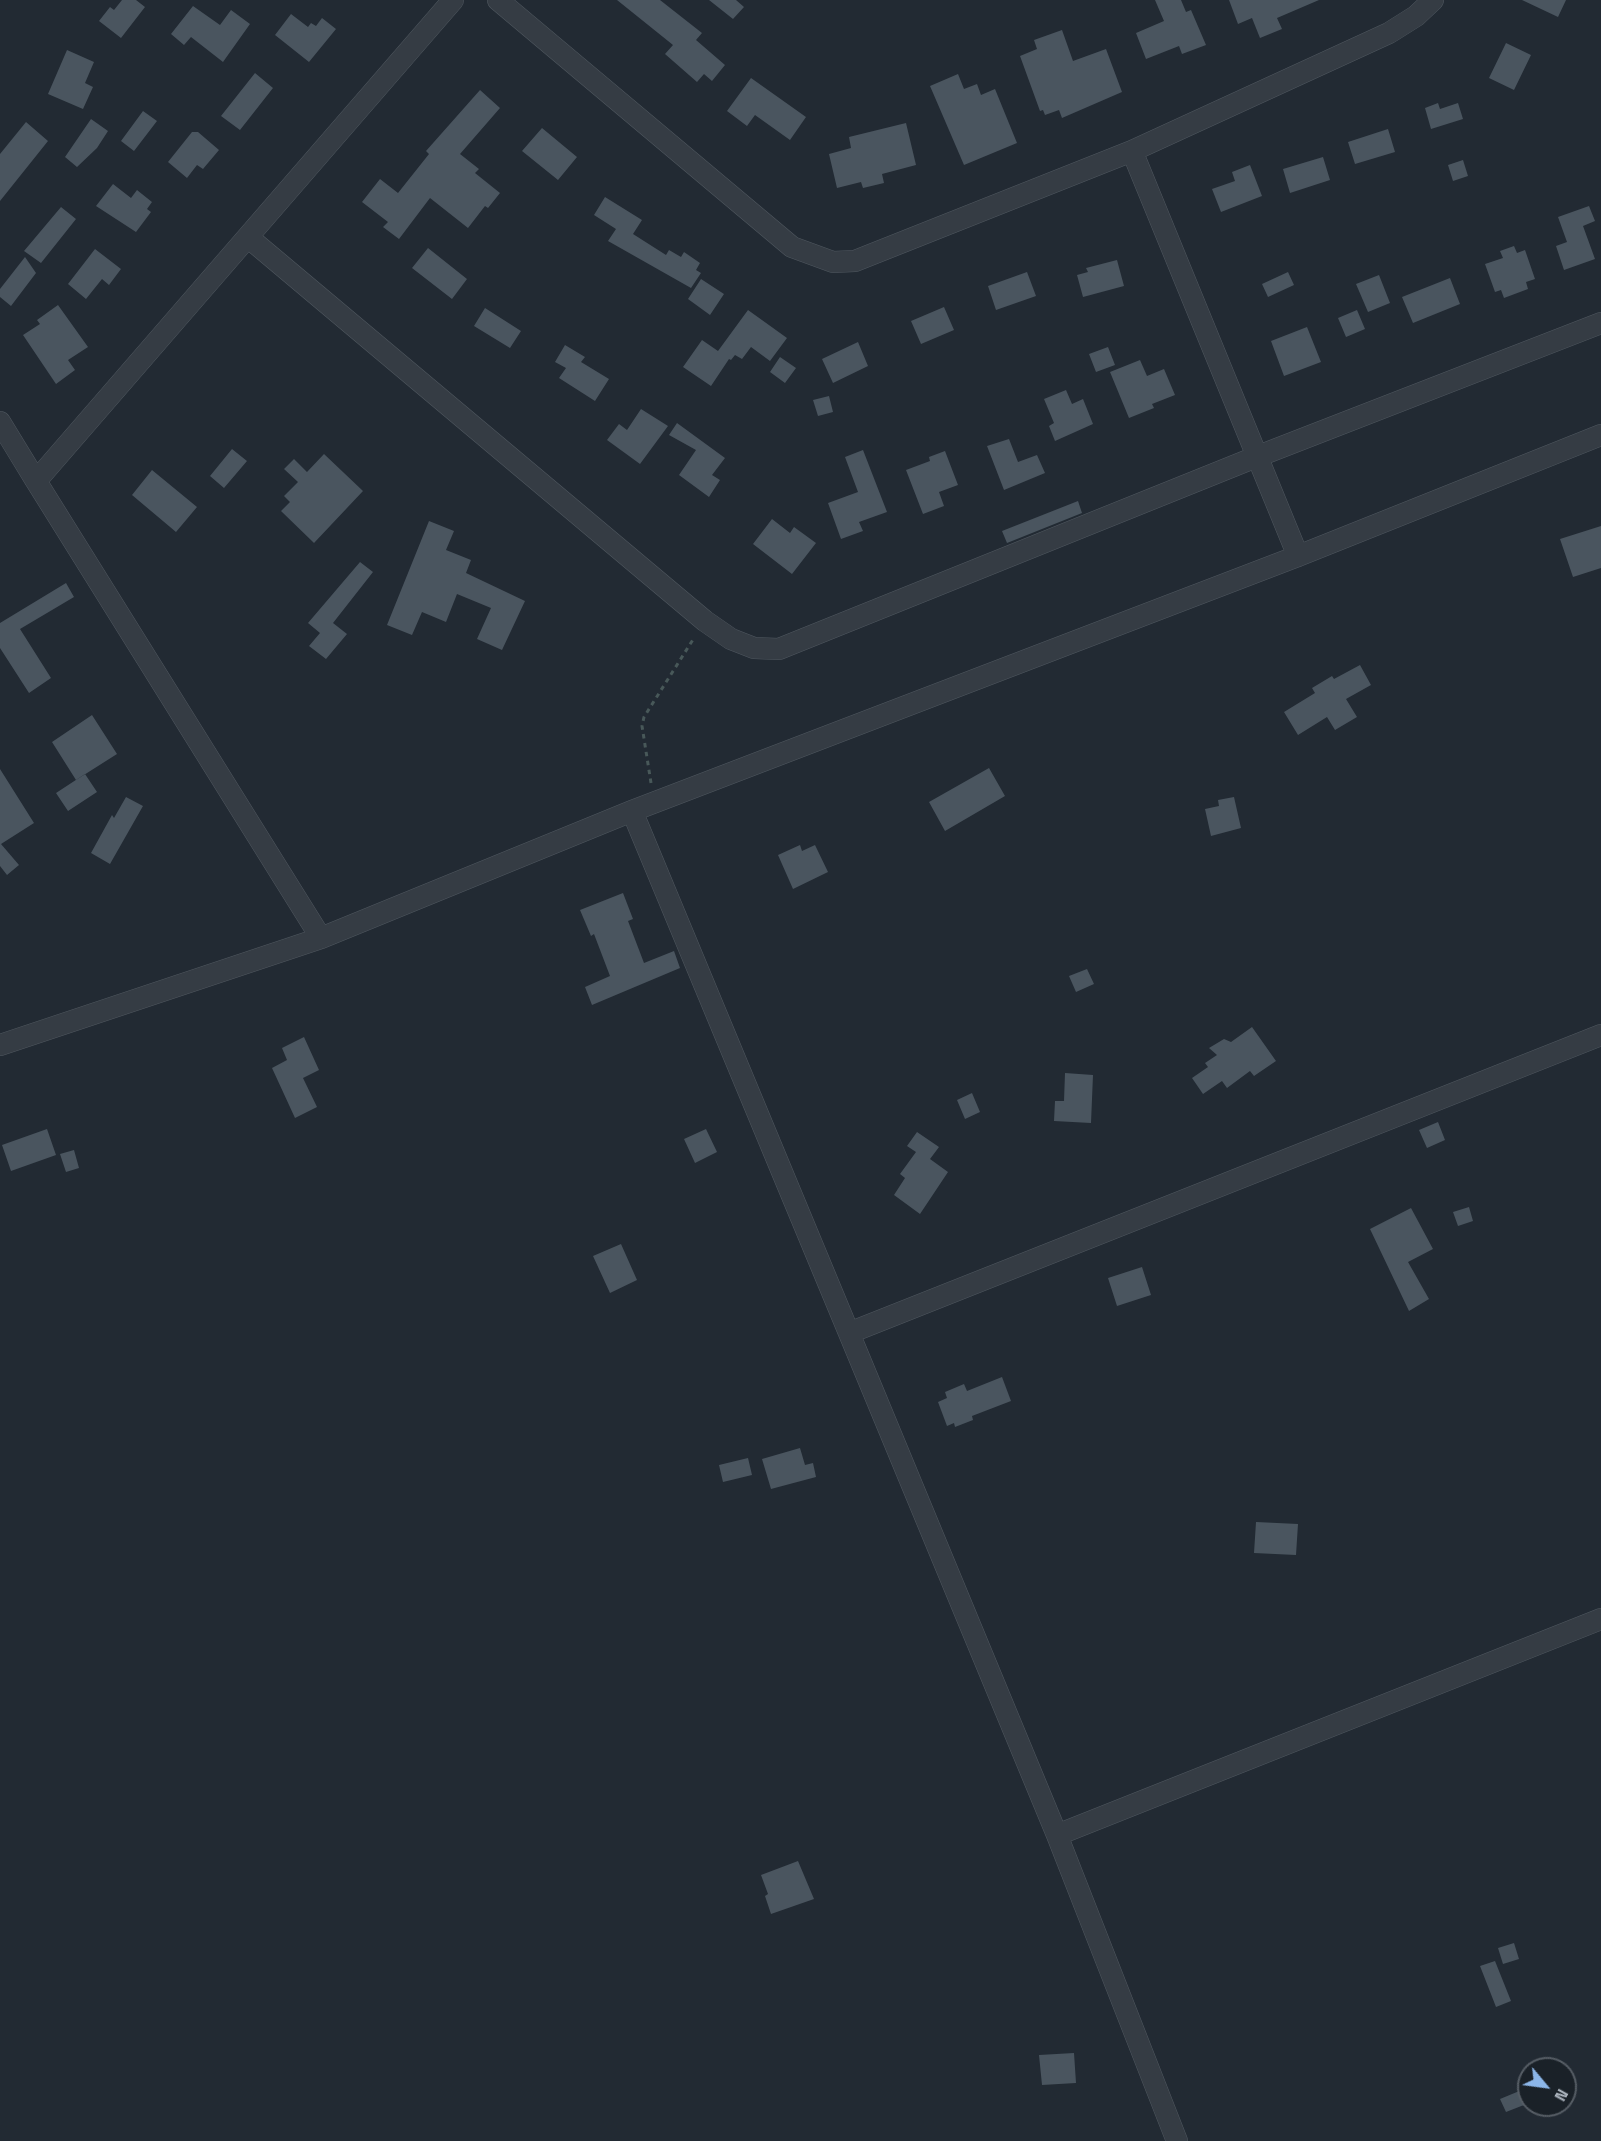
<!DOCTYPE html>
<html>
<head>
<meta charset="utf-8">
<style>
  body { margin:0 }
  #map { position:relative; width:1601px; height:2141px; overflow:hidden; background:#222a33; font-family:"Space Grotesk",sans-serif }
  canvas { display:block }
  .north { position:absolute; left:1517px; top:2057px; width:60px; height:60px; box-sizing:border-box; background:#1a2128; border:2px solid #565d65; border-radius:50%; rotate:119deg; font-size:16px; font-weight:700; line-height:24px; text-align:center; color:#afb7c1 }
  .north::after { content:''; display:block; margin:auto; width:21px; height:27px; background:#8cb6e9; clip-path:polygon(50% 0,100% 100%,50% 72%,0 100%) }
</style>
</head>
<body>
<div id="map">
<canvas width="1601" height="2141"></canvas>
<div class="north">N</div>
</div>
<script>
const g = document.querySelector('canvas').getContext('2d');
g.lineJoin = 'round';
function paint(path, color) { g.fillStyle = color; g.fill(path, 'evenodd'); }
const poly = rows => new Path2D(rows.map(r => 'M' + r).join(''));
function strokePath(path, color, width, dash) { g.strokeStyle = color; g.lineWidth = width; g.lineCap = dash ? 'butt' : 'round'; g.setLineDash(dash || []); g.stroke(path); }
const building = poly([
  [122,0,136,0,145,7,121,38,99,21,110,7,114,10],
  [617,0,660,0,702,33,696,40,725,65,712,81,704,74,697,82,665,54,673,45],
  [709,0,736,0,744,7,733,19],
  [1155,0,1181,0,1186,12,1191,10,1206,45,1182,54,1179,46,1146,59,1136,33,1164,21],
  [1229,0,1319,0,1277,18,1282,29,1260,38,1252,18,1238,24],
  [1522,0,1566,0,1558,17],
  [193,6,220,25,231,10,250,24,223,62,191,37,184,45,171,34],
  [291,14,308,27,311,23,316,26,322,18,336,29,309,62,275,35],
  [1062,30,1073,61,1106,49,1122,92,1062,118,1059,110,1045,115,1043,110,1040,111,1020,56,1037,49,1034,40],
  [1506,43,1531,55,1514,90,1489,78],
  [67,50,94,62,85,83,93,87,83,109,48,94],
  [255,73,273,88,240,130,221,116],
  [958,74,964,89,977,84,981,95,995,89,1017,143,964,165,930,86],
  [751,78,806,117,790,140,755,115,747,126,727,111],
  [480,90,500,108,460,154,479,169,475,173,500,193,488,208,485,206,468,228,430,198,399,239,383,227,388,222,362,202,380,179,398,193,429,154,426,151],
  [1438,103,1440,109,1458,103,1463,119,1431,129,1425,108],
  [143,111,157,121,134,151,121,141],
  [91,119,108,131,97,148,77,167,65,157],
  [26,122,48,141,0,201,0,154],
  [906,123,916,165,882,174,884,183,863,188,861,182,837,188,829,154,851,148,849,137],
  [542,128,577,157,558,180,522,151],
  [1388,129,1395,152,1355,164,1348,142],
  [192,132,198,132,219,150,203,169,197,165,187,178,168,162],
  [1323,157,1330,180,1290,193,1283,169],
  [1463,160,1468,176,1453,181,1448,165],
  [1250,165,1262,196,1221,212,1212,189,1235,181,1232,172],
  [113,184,131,198,137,190,152,202,147,209,151,212,136,232,96,206],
  [605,197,642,220,633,234,666,255,669,250,681,257,684,252,700,263,696,270,701,273,691,288,608,241,616,229,594,215],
  [1589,206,1595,221,1583,226,1595,259,1564,270,1556,246,1567,242,1558,217],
  [61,207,76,219,41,263,24,251],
  [1514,246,1517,253,1525,250,1535,279,1526,282,1528,289,1504,298,1501,290,1495,292,1485,264,1503,258,1500,251],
  [428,248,467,279,452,299,412,268],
  [95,249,121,269,109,285,102,279,86,299,68,284],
  [25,257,36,273,11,306,0,297,0,289],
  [1117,260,1124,286,1083,297,1077,275,1088,272,1086,268],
  [1027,272,1036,296,996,310,988,286],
  [1288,272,1294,285,1268,297,1262,284],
  [1379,275,1390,303,1368,312,1356,284],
  [1450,278,1460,304,1413,323,1402,297],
  [701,279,724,294,710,315,688,299],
  [58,305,88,347,68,360,75,370,56,384,23,335,40,324,37,320],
  [944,307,954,330,921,344,911,321],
  [485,308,521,331,510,348,474,326],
  [748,310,787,338,770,361,751,347,742,359,735,355,731,360,729,359,711,386,683,367,702,340,718,351],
  [1357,310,1365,329,1346,337,1338,318],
  [1307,327,1321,362,1284,376,1271,341],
  [858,342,868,366,833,383,822,359],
  [565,345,585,357,581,362,609,379,595,401,559,378,566,368,555,362],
  [1108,347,1115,365,1096,372,1089,354],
  [780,357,796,368,785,383,770,372],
  [1140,360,1147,376,1164,369,1175,395,1152,404,1154,408,1129,418,1110,372],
  [1066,390,1072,404,1083,399,1093,424,1055,441,1049,426,1054,423,1044,399],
  [829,396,833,412,818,416,813,400],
  [641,409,668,426,640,464,607,440,619,424,627,430],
  [677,423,725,458,712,475,720,480,709,497,679,475,696,450,669,435],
  [1009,439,1018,462,1037,455,1045,473,1004,490,987,446],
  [232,449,247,461,224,488,210,476],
  [863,450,887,512,859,522,863,531,841,539,828,503,858,492,845,457],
  [945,451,958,485,939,492,944,506,923,514,906,470,930,461,929,457],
  [324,454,363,491,314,543,281,511,290,502,284,496,298,482,284,469,294,459,307,472],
  [152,470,197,507,176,532,132,495],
  [1078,501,1082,513,1007,543,1002,531],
  [772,519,790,533,794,527,816,543,792,574,753,544],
  [429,521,454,531,446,550,471,560,466,573,525,601,502,650,477,639,491,608,457,594,446,622,422,612,412,635,387,625],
  [1601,526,1601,568,1573,577,1560,539],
  [360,562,373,572,333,623,347,634,326,659,309,646,320,633,308,623],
  [66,583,74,597,20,629,51,678,29,693,0,648,0,623],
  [1360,665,1371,685,1346,699,1357,717,1335,730,1327,717,1298,735,1284,712,1315,693,1312,688,1332,676,1334,679],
  [92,715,117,754,76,780,52,742],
  [989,768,1005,796,945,831,929,802],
  [0,769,34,823,1,844,19,865,7,875,0,866],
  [85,774,97,792,68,811,56,793],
  [126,797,143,806,110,864,91,853,112,815,114,818],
  [1234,797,1241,828,1211,836,1205,809,1219,806,1218,800],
  [800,845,802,851,815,845,828,872,793,889,778,855],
  [623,893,633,919,628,921,644,963,674,951,680,968,592,1005,585,987,610,976,594,934,591,936,580,910],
  [1087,969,1094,984,1076,992,1069,976],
  [1252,1027,1276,1061,1254,1076,1250,1071,1227,1088,1222,1081,1203,1094,1192,1078,1208,1067,1205,1063,1217,1055,1209,1048,1224,1039,1231,1042],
  [304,1037,319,1070,303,1078,317,1107,295,1118,272,1068,287,1060,282,1048],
  [1065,1073,1093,1075,1091,1123,1054,1121,1055,1101,1064,1101],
  [972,1093,980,1112,965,1119,957,1100],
  [1438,1122,1445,1140,1427,1148,1419,1130],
  [47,1129,56,1155,11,1171,2,1145],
  [706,1129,717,1152,695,1163,684,1139],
  [917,1132,939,1147,930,1159,948,1172,920,1214,894,1195,905,1178,900,1174,916,1152,907,1146],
  [74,1150,79,1168,66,1172,60,1154],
  [1469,1207,1473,1221,1458,1226,1453,1212],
  [1411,1208,1433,1249,1408,1262,1429,1299,1409,1311,1370,1229],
  [621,1244,637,1280,610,1293,593,1256],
  [1142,1267,1151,1295,1117,1306,1108,1278],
  [1002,1377,1011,1401,972,1416,973,1420,955,1427,954,1423,947,1426,938,1402,947,1398,945,1392,964,1384,967,1391],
  [800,1448,805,1465,813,1463,816,1477,771,1489,762,1459],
  [748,1458,752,1475,723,1482,719,1465],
  [1256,1522,1298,1524,1296,1555,1254,1553],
  [798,1861,814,1899,771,1914,765,1896,768,1894,761,1875],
  [1514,1943,1519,1959,1503,1964,1498,1948],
  [1495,1961,1511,2001,1496,2007,1480,1966],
  [1074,2053,1076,2083,1042,2085,1039,2055],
  [1529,2087,1529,2103,1506,2112,1500,2099]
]);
const path = poly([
  [651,783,642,726,644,717,694,638]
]);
const minor = poly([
  [498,0,792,247,833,262,855,261,1132,151,1389,33,1416,16,1433,0],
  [1132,151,1298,556],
  [249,238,705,621,731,639,754,648,779,649,1256,457,1601,323],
  [0,422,36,481],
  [632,811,849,1333],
  [321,938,36,481,453,0],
  [0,1045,321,938,632,811,1298,556,1601,435],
  [1057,1835,1601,1619],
  [1177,2141,1057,1835,849,1333,1601,1035]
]);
paint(building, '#4a555f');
strokePath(minor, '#4f575f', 22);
strokePath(path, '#485859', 3, [4.5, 4.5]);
strokePath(minor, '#353c44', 21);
</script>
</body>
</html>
